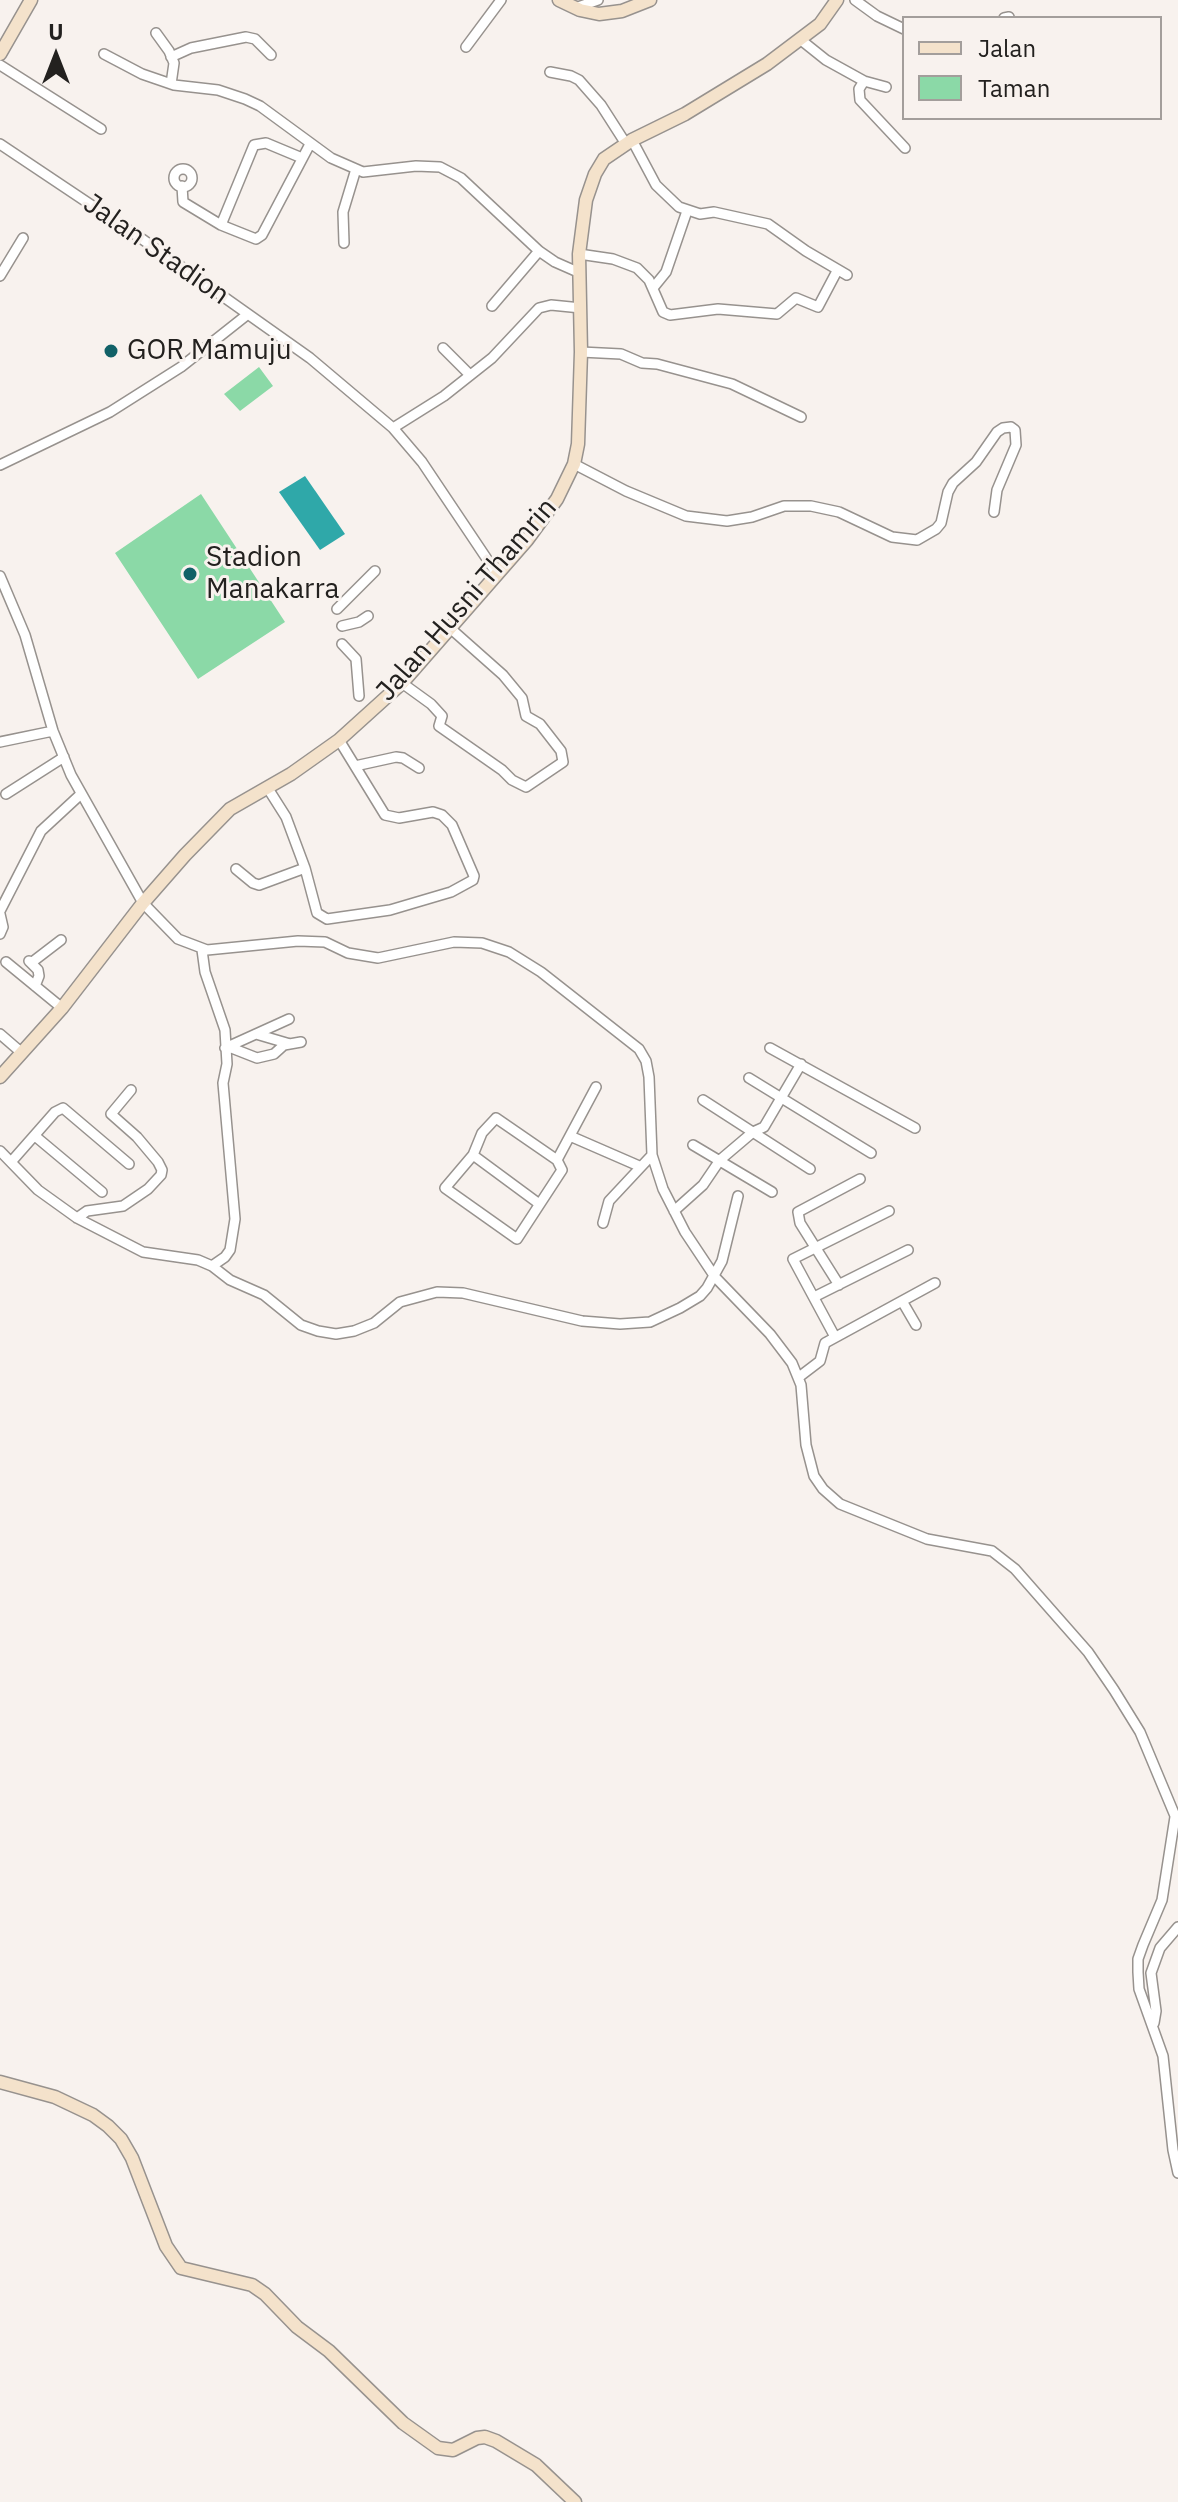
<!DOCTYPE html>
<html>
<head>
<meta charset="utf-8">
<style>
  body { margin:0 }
  #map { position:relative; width:1178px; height:2502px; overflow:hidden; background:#f8f2ee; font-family:"IBM Plex Sans",sans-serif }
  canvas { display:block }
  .legend { position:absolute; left:902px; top:16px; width:260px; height:104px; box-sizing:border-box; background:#f8f2ee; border:2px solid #a39e9b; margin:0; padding:10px 14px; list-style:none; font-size:24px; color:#23211f }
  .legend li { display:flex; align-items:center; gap:16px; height:40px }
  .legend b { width:40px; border:2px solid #a39e9b }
  .north { position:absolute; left:16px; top:16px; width:80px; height:80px; -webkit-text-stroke:6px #f8f2ee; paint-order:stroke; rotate:0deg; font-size:22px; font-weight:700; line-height:32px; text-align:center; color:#23211f }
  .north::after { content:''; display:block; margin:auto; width:28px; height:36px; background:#23211f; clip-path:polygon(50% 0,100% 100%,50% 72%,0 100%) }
</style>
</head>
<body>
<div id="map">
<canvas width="1178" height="2502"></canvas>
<ul class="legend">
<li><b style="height:10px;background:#f4e2cb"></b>Jalan</li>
<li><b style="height:22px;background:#8bd9a7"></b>Taman</li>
</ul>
<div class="north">U</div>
</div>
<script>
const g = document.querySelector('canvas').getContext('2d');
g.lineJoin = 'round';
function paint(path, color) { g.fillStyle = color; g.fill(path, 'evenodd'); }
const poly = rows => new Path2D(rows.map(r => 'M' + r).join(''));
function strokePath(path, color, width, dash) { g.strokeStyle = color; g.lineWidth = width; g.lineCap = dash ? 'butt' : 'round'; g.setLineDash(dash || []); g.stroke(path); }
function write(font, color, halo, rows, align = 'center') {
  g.font = font + ' "IBM Plex Sans",sans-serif'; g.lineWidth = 6; g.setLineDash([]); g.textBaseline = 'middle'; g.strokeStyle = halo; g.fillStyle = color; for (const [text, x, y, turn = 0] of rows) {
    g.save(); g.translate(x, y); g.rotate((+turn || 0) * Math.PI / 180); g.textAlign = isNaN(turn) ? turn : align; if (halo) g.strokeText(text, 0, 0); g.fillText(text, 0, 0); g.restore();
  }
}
const green = poly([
  [259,367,273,386,240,411,224,394],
  [201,494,285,622,198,679,115,553]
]);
const water = poly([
  [305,476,345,534,320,550,279,492]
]);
const street = poly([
  [855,0,877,16,904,29],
  [578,7,598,0],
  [1004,18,1009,17],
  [156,33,169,51,174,63,171,84],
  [801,40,826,60,864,81,859,89,860,100,905,148],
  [466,47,501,0],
  [104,54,142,74,174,85,218,90,245,99,260,106,331,158,363,172,416,166,440,167,461,178,539,251,555,262,580,273],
  [171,57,191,48,246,37,255,39,271,55],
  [0,65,101,129],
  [550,72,571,76,579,80,601,105,626,144],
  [864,81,886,87],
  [632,140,656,185,679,207,700,214,714,212,768,224,806,251,847,275],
  [0,144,142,239,310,358,393,428,422,462,497,574],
  '174 178a9 9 0 1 1 18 0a9 9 0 1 1-18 0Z',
  [182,186,183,202,221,225,256,239,262,235,310,144],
  [221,225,254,145,266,143,302,158],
  [344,243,343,212,356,169],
  [579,254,613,259,637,268,649,280,663,312,670,315,718,309,777,314,796,298,818,307,837,271],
  [0,276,23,238],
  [653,288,666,272,687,211],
  [492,306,539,251],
  [443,348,470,375],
  [581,352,621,354,642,363,657,364,732,384,801,417],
  [393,428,444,396,492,358,539,308,551,305,581,308],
  [574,464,626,491,686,516,727,521,752,517,784,506,811,506,839,512,892,537,917,540,936,529,941,523,948,492,953,483,976,462,997,432,1003,428,1011,427,1015,430,1016,445,997,490,994,512],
  [0,465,110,412,181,367,248,314],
  [0,576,25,635,53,731,71,775,143,903,178,939,207,950,298,941,325,942,348,953,378,958,454,942,482,943,509,952,541,972,639,1049,646,1061,649,1077,652,1155,663,1189,685,1232,715,1277,770,1334,792,1363,801,1385,806,1445,814,1476,823,1489,840,1504,927,1539,992,1551,1015,1569,1088,1652,1114,1690,1140,1732,1178,1823],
  [337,609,375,571],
  [342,626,359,622,368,616],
  [342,644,356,659,359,696],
  [402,683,431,704,442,716,439,726,502,770,512,780,526,787,563,762,561,751,540,724,526,716,522,698,503,675,450,628],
  [0,742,53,731],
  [355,766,396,757,403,758,419,768],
  [6,794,64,757],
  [305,868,317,913,327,919,390,910,451,892,473,880,474,876,452,825,442,815,433,812,399,818,385,815,339,740],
  [236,869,253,883,259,885,305,868,286,817,267,787],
  [0,911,41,831,81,794],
  [0,914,3,927,0,934],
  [202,950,205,972,225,1030,227,1064,223,1083,235,1219,230,1250,225,1257,212,1266],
  [29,961,38,970,39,976,35,986],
  [6,962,62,1008],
  [31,963,61,940],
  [0,1034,22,1053],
  [256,1034,290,1044],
  [229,1047,257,1058,274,1054,284,1045,301,1042],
  [225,1048,289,1019],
  [770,1048,915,1128],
  [749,1078,871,1153],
  [703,1100,810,1169],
  [496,1118,557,1160,562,1170,517,1239,445,1188,473,1155,482,1133,496,1118],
  [35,1136,102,1192],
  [570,1136,639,1166],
  [693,1145,772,1192],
  [0,1151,38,1190,77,1218,143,1252,198,1260,212,1266,230,1280,264,1295,301,1325,318,1331,336,1334,354,1331,374,1323,400,1302,437,1292,463,1293,582,1321,620,1324,650,1322,680,1308,700,1296,707,1288,722,1261,738,1196],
  [473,1155,538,1203],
  [557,1160,596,1087],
  [11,1162,55,1112,63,1108,129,1164],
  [674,1211,703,1185,720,1160,753,1132,764,1127,801,1064],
  [77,1218,87,1211,123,1206,148,1189,161,1175,162,1170,158,1162,137,1137,111,1114,131,1090],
  [603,1223,609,1201,652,1155],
  [839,1285,800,1223,798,1212,860,1179],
  [814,1297,908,1250],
  [902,1301,916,1325],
  [835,1337,793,1259,889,1211],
  [799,1377,820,1361,825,1343,935,1283],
  [1175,1817,1162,1900,1143,1945,1138,1959,1138,1972,1139,1989,1163,2056,1173,2150,1178,2173],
  [1154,2023,1156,2011,1151,1973,1160,1948,1178,1927]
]);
const secondary = poly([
  [559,0,580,10,599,14,622,11,650,0],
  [0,54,31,0],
  [0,1077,62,1008,143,903,185,855,230,809,291,774,339,740,402,683,527,540,557,499,574,464,578,444,581,352,579,254,586,200,595,174,604,159,632,140,685,114,767,64,820,24,837,0],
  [0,2082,55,2097,93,2115,108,2126,121,2139,132,2158,166,2246,181,2268,252,2285,265,2294,297,2327,329,2351,403,2423,438,2448,453,2450,477,2438,485,2437,496,2441,536,2465,575,2502]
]);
const markers = [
  [111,351,8,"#116167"],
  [190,574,8,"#116167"]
];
const streetNames = [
  ["Jalan Stadion",156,250,35],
  ["Jalan Husni Thamrin",467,600,-49]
];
const poiNames = [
  ["GOR Mamuju",127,351],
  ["Stadion",206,558],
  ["Manakarra",206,590]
];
paint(green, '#8bd9a7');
paint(water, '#2fa8a9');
strokePath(street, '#97928e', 12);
strokePath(secondary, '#97928e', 15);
strokePath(street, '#fff', 9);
strokePath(secondary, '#f4e2cb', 12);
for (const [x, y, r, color] of markers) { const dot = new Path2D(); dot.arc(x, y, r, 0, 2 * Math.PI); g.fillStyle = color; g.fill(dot); strokePath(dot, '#f8f2ee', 3); }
write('28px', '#23211f', '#f8f2ee', streetNames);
write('28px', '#23211f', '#f8f2ee', poiNames, 'left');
</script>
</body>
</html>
